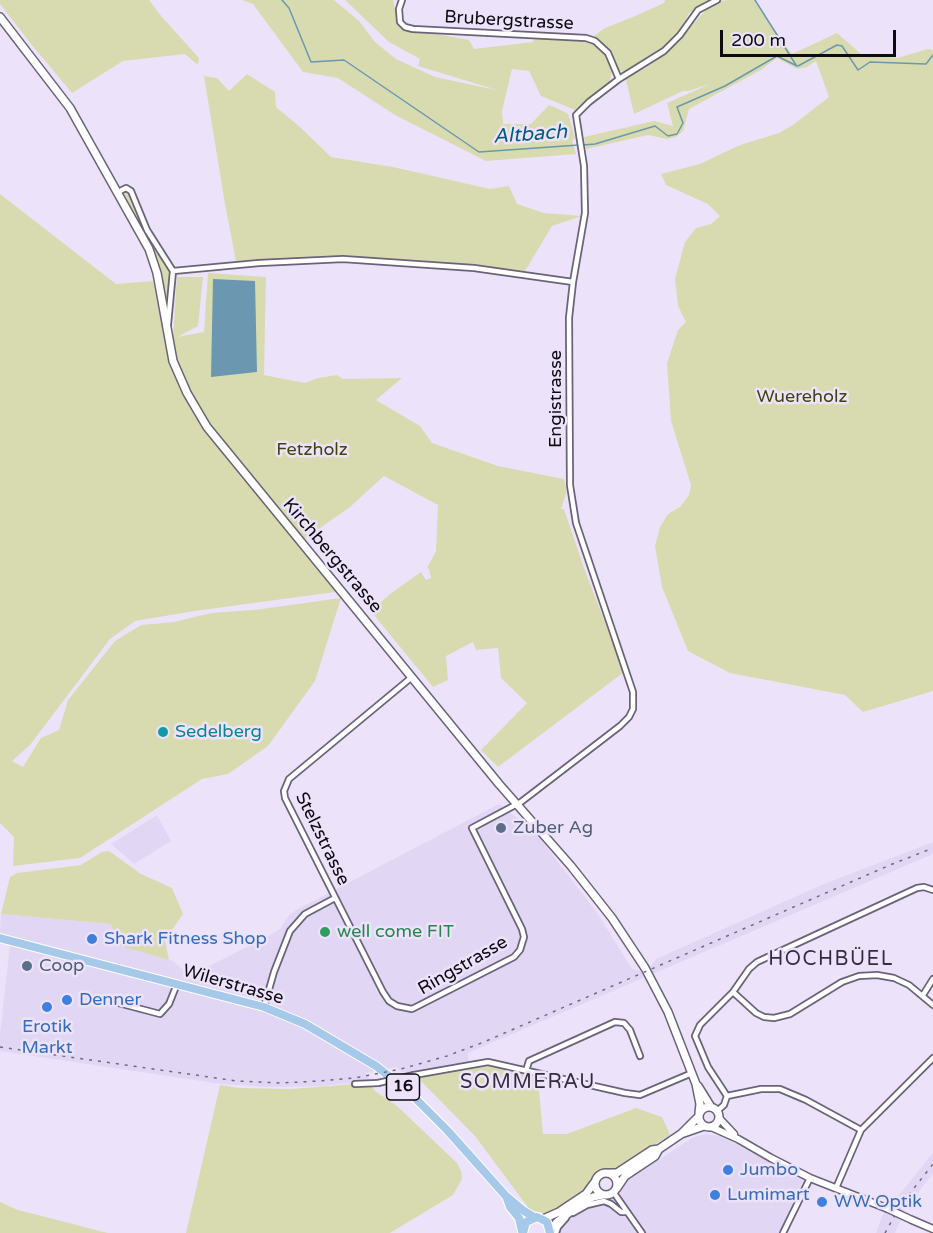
<!DOCTYPE html>
<html>
<head>
<meta charset="utf-8">
<style>
  body { margin:0 }
  #map { position:relative; width:933px; height:1233px; overflow:hidden; background:#ece3fb; font-family:"Varela Round",sans-serif }
  canvas { display:block }
  .scale { position:absolute; left:720px; top:30px; width:176px; height:27px; box-sizing:border-box; border:3px solid #0d0a12; border-top:0; padding-left:8px; font-size:18px; line-height:21px; white-space:nowrap; color:#0d0a12; -webkit-text-stroke:4px #ece3fb; paint-order:stroke }
</style>
</head>
<body>
<div id="map">
<canvas width="933" height="1233"></canvas>
<div class="scale">200 m</div>
</div>
<script>
const g = document.querySelector('canvas').getContext('2d');
g.lineJoin = 'round';
function paint(path, color) { g.fillStyle = color; g.fill(path, 'evenodd'); }
const poly = rows => new Path2D(rows.map(r => 'M' + r).join(''));
function strokePath(path, color, width, dash) { g.strokeStyle = color; g.lineWidth = width; g.lineCap = dash ? 'butt' : 'round'; g.setLineDash(dash || []); g.stroke(path); }
function write(font, color, halo, rows, align = 'center') {
  g.font = font + ' "Varela Round",sans-serif'; g.lineWidth = 5; g.setLineDash([]); g.textBaseline = 'middle'; g.strokeStyle = halo; g.fillStyle = color; for (const [text, x, y, turn = 0] of rows) {
    g.save(); g.translate(x, y); g.rotate((+turn || 0) * Math.PI / 180); g.textAlign = isNaN(turn) ? turn : align; if (halo) g.strokeText(text, 0, 0); g.fillText(text, 0, 0); g.restore();
  }
}
const built = poly([
  [499,804,535,832,598,914,632,969,641,971,651,966,656,959,824,884,933,842,933,854,468,1053,469,1062,414,1073,402,1072,396,1067,366,1073,370,1081,321,1086,269,1087,221,1084,0,1051,0,1034,10,945,0,933,1,914,111,924,121,946,173,961,190,976,270,935,280,929,289,915,298,909],
  [157,815,171,841,134,864,111,844],
  [706,1134,720,1136,804,1179,779,1233,559,1233,565,1221,692,1138],
  [933,1153,933,1173,905,1210,895,1233,876,1233,882,1216]
]);
const green = poly([
  [0,0,149,0,162,17,199,58,198,65,185,54,123,61,72,93,31,44,0,4],
  [242,0,334,0,359,21,375,42,396,59,435,77,497,90,418,66,420,59,389,42,345,0,393,0,398,22,404,28,469,40,474,49,533,42,535,37,568,37,591,43,605,54,612,69,610,82,575,110,541,96,529,71,512,69,502,111,503,124,531,124,549,105,561,110,568,114,575,138,572,140,576,154,486,161,395,115,338,78,303,72,253,4],
  [665,0,711,0,689,13,679,33,658,53,629,72,620,71,608,51,594,36,605,28,633,17,664,3],
  [729,0,754,0,792,54,837,33,861,54,897,58,928,49,933,50,933,691,863,712,845,695,730,673,688,651,662,587,655,546,660,527,668,514,680,507,689,495,691,485,671,421,667,363,678,330,686,322,678,306,675,279,685,242,696,228,711,224,720,216,708,204,666,185,661,174,700,164,740,145,779,133,793,125,829,97,816,61,807,67,797,69,777,58,761,70,689,109,683,131,676,137,667,139,648,135,586,149,584,137,654,121,673,126,667,103,710,84,688,91,683,91,634,114,625,76,646,68,678,41,713,2],
  [247,74,275,92,276,107,300,127,331,157,393,167,490,189,509,186,517,204,544,213,582,216,552,226,525,271,414,260,320,258,236,261,225,204,204,76,217,78,229,91],
  [124,191,133,198,138,214,146,231,168,267,170,275,168,319,159,266,151,247,122,194],
  [0,194,116,284,153,281,165,338,173,337,177,277,203,277,198,326,177,337,204,332,208,273,266,277,264,375,305,383,318,378,337,375,343,379,402,378,376,400,420,426,432,443,498,466,564,479,567,491,561,509,564,509,584,568,624,672,498,767,481,750,527,703,501,678,498,648,476,650,473,642,446,656,448,680,433,687,374,615,373,609,390,594,421,572,426,580,431,578,429,569,427,568,436,551,438,505,384,476,350,507,303,540,342,591,195,611,135,621,110,639,30,745,12,761,23,767,41,738,59,730,68,700,115,641,141,625,174,622,211,613,254,610,341,598,315,681,268,746,228,774,202,779,80,858,13,866,14,837,0,823],
  [109,851,141,874,172,888,183,914,165,940,169,960,120,946,111,924,1,914,10,877,17,873,81,865,102,852],
  [489,1066,538,1078,543,1134,567,1134,636,1108,662,1117,670,1135,617,1169,599,1173,586,1190,548,1214,530,1210,475,1136,418,1078],
  [355,1084,370,1084,375,1091,397,1106,457,1163,461,1171,462,1179,453,1195,390,1233,186,1233,220,1085,239,1088,291,1089],
  [0,1202,18,1210,108,1233,0,1233]
]);
const water = poly([
  [213,279,255,281,257,372,211,377]
]);
const stream = poly([
  [282,0,289,8,311,62,344,60,479,152,579,145],
  [755,0,796,65],
  [798,66,837,45,842,46,858,70,870,62,926,64,933,55],
  [583,145,595,144,655,126,668,136,677,134,683,123,677,107,725,86,777,56,797,66]
]);
const minor = poly([
  [402,0,399,9,400,22,405,27,413,29,586,38,595,41,608,53,619,79],
  [118,192,126,188,131,191,147,230,173,271,168,324],
  [173,271,259,263,343,259,474,268,573,282],
  [412,677,289,779,284,791,285,798,383,992,389,1001,397,1006,412,1009,514,957,520,950,524,937,522,929,472,828,521,802,620,726,629,717,633,709,633,692,576,523,570,485,569,318,573,282,585,213,584,166,576,115,589,102,619,79,664,51,680,35,698,10,717,0],
  [733,992,756,1013,764,1017,774,1018,790,1014,842,982,859,976,877,975,894,978,909,985,933,1005],
  [923,995,933,979],
  [107,1000,160,1014,169,1004,177,984],
  [264,1007,274,972,290,931,305,914,335,898],
  [526,1071,529,1061,615,1022,624,1023,630,1030,640,1056],
  [414,1075,488,1062,625,1093,640,1095,692,1073],
  [355,1084,378,1083],
  [727,1096,761,1089,780,1089,806,1100,861,1130],
  [717,1111,724,1105,727,1096,708,1067,695,1036,700,1025,733,992,749,969,757,962,917,888,924,887,933,890],
  [836,1188,861,1130,933,1058],
  [614,1193,642,1233],
  [573,1213,587,1205,604,1201,611,1204,621,1212,627,1212],
  [556,1233,558,1227,566,1218],
  [783,1233,810,1178]
]);
const tertiary = poly([
  [719,1118,734,1134],
  [711,1127,738,1139,771,1158,810,1178,886,1208],
  [912,1220,933,1229]
]);
const secondary = poly([
  [0,17,70,108,149,249,157,273,173,361,187,393,207,427,499,784,571,866,612,918,645,968,668,1012,696,1084,700,1104,699,1113],
  [698,1086,711,1107],
  '699 1117a10 10 0 1 1 20 0a10 10 0 1 1-20 0Z',
  [681,1134,704,1126],
  '595 1184a11 11 0 1 1 22 0a11 11 0 1 1-22 0Z',
  [610,1173,617,1173,652,1150,659,1149],
  [617,1188,625,1176,655,1156,659,1149,681,1134,698,1117],
  [543,1219,559,1212,586,1194,594,1183],
  [550,1230,557,1222,582,1203,593,1197,603,1195]
]);
const primary = poly([
  [0,938,264,1007,305,1024,376,1066,409,1092,447,1130,505,1195,524,1211,534,1217],
  [506,1196,510,1207,519,1218,522,1231],
  [523,1233,526,1222,537,1217,547,1222,550,1233]
]);
const rail = poly([
  [0,1047,237,1081,281,1083,319,1081,355,1078,401,1069,447,1056,484,1042,890,865,933,848],
  [885,1233,900,1206,933,1164]
]);
const minorBridge = poly([
  [378,1083,414,1075]
]);
const tertiaryBridge = poly([
  [886,1208,912,1220]
]);
const markers = [
  [163,732,6,"#0f9aa8"],
  [501,828,6,"#5c6f8a"],
  [325,932,6,"#2e9e5b"],
  [92,939,6,"#3f7fe0"],
  [27,966,6,"#5c6f8a"],
  [67,1000,6,"#3f7fe0"],
  [47,1007,6,"#3f7fe0"],
  [728,1170,6,"#3f7fe0"],
  [715,1195,6,"#3f7fe0"],
  [822,1202,6,"#3f7fe0"]
];
const shields = [
  [403,1087,33]
];
const shieldNames = [
  ["16",403,1087]
];
const streetNames = [
  ["Brubergstrasse",509,21,3],
  ["Engistrasse",556,399,-90],
  ["Kirchbergstrasse",332,556,50],
  ["Stelzstrasse",322,839,64],
  ["Ringstrasse",463,966,-30],
  ["Wilerstrasse",233,985,16]
];
const parkNames = [
  ["Wuereholz",802,397],
  ["Fetzholz",312,450]
];
const cultureNames = [
  ["Sedelberg",175,732]
];
const serviceNames = [
  ["Zuber Ag",513,828],
  ["Coop",39,966]
];
const leisureNames = [
  ["well come FIT",337,932]
];
const shopNames = [
  ["Shark Fitness Shop",104,939],
  ["Denner",79,1000],
  ["Erotik",47,1027,"center"],
  ["Markt",47,1048,"center"],
  ["Jumbo",740,1170],
  ["Lumimart",727,1195],
  ["WW Optik",834,1202]
];
const waterNames = [
  ["Altbach",530,135,-4]
];
const neighbourhoodNames = [
  ["HOCHBÜEL",831,960],
  ["SOMMERAU",528,1083]
];
paint(built, '#e2d6f5');
paint(green, '#d8dbaf');
paint(water, '#6c97b0');
strokePath(stream, '#6c97b0', 1.5);
strokePath(minor, '#6b6378', 8);
strokePath(tertiary, '#6b6378', 9);
strokePath(secondary, '#6b6378', 10);
strokePath(primary, '#fff', 10);
strokePath(minor, '#fff', 4.5);
strokePath(tertiary, '#fff', 6);
strokePath(secondary, '#fff', 7);
strokePath(primary, '#a6c9ea', 8);
strokePath(rail, '#6f6a79', 1.5, [3, 6]);
strokePath(minorBridge, '#6b6378', 8, []);
strokePath(tertiaryBridge, '#6b6378', 9, []);
strokePath(minorBridge, '#fff', 4.5);
strokePath(tertiaryBridge, '#fff', 6);
for (const [x, y, r, color] of markers) { const dot = new Path2D(); dot.arc(x, y, r, 0, 2 * Math.PI); g.fillStyle = color; g.fill(dot); strokePath(dot, '#ece3fb', 2); }
for (const [x, y, w] of shields) { const box = new Path2D(); box.roundRect(x - w / 2, y - 13, w, 26, 4.5); g.fillStyle = '#ece3fb'; g.fill(box); strokePath(box, '#0d0a12', 1.5); }
write('bold 16px', '#0d0a12', null, shieldNames);
write('18px', '#0d0a12', '#ece3fb', streetNames);
write('18px', '#41420c', '#ece3fb', parkNames);
write('18px', '#0d838f', '#ece3fb', cultureNames, 'left');
write('18px', '#4e5e75', '#ece3fb', serviceNames, 'left');
write('18px', '#27864d', '#ece3fb', leisureNames, 'left');
write('18px', '#366cbe', '#ece3fb', shopNames, 'left');
write('italic 20px', '#05597c', '#ece3fb', waterNames);
g.letterSpacing = '1.5px';
write('20px', '#332c3e', '#ece3fb', neighbourhoodNames);
g.letterSpacing = '0px';
</script>
</body>
</html>
